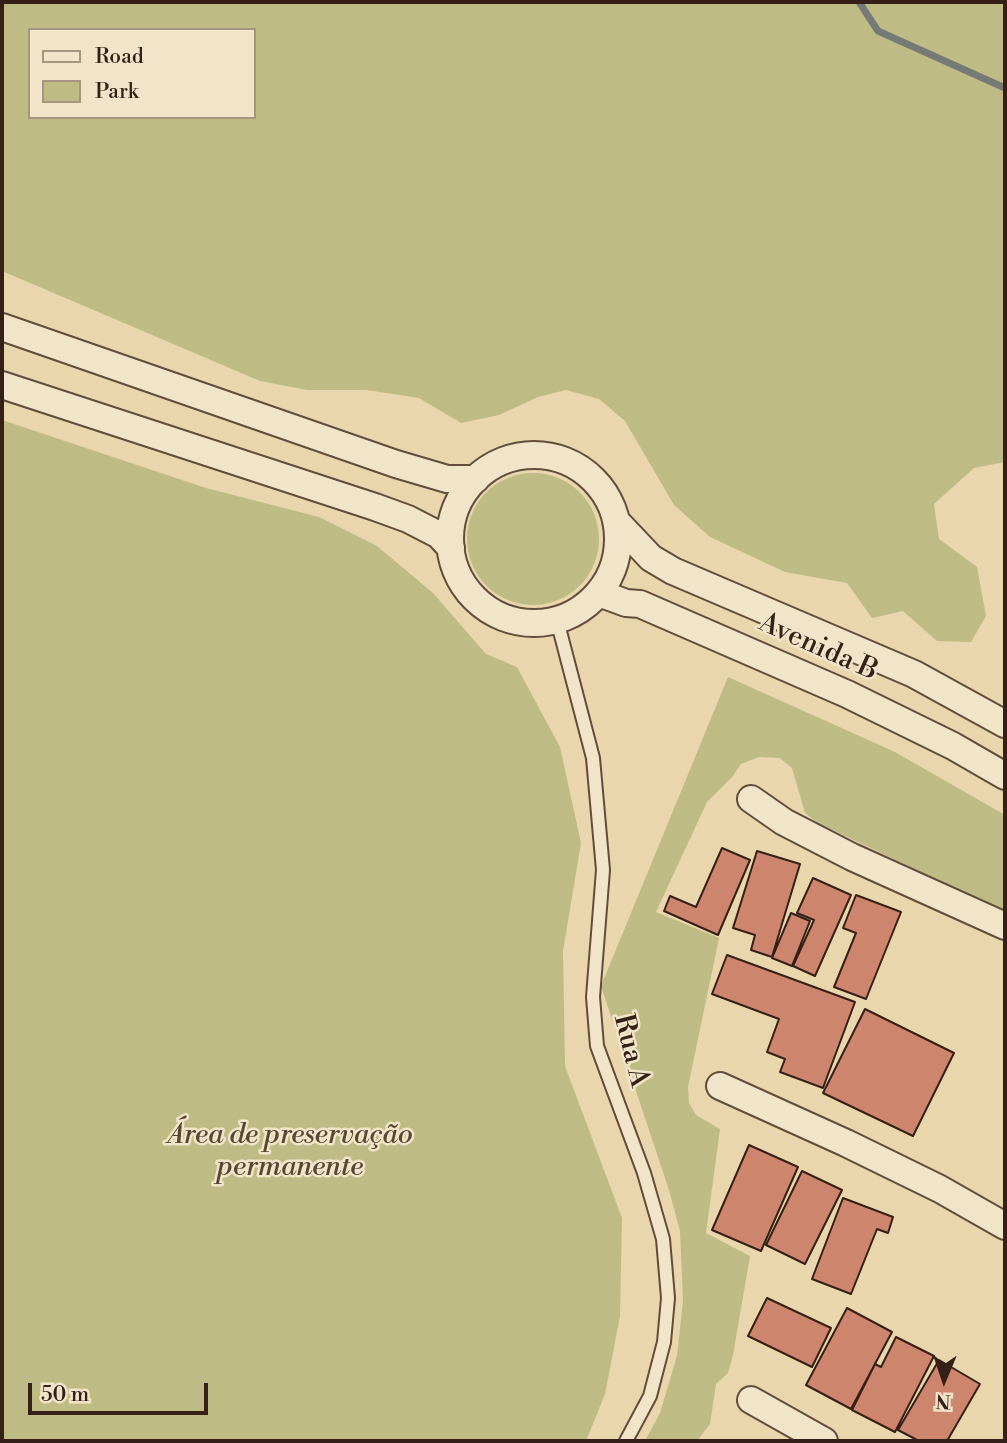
<!DOCTYPE html>
<html>
<head>
<meta charset="utf-8">
<style>
  body { margin:0 }
  #map { position:relative; width:1007px; height:1443px; overflow:hidden; background:#e9d6ac; font-family:"Libre Bodoni",serif }
  canvas { display:block }
  .frame { position:absolute; inset:0; border:4px solid #351f16; pointer-events:none }
  .legend { position:absolute; left:28px; top:28px; width:228px; height:91px; box-sizing:border-box; background:#f1e4c9; border:2px solid #a69581; margin:0; padding:9px 12px; list-style:none; font-size:21px; color:#351f16 }
  .legend li { display:flex; align-items:center; gap:14px; height:35px }
  .legend b { width:35px; border:2px solid #a69581 }
  .north { position:absolute; left:909px; top:1345px; width:70px; height:70px; -webkit-text-stroke:5px #f1e4c9; paint-order:stroke; rotate:182deg; font-size:19px; font-weight:700; line-height:28px; text-align:center; color:#351f16 }
  .north::after { content:''; display:block; margin:auto; width:24px; height:32px; background:#351f16; clip-path:polygon(50% 0,100% 100%,50% 72%,0 100%) }
  .scale { position:absolute; left:28px; top:1383px; width:180px; height:32px; box-sizing:border-box; border:4px solid #351f16; border-top:0; padding-left:9px; font-size:21px; line-height:24px; white-space:nowrap; color:#351f16; -webkit-text-stroke:5px #f1e4c9; paint-order:stroke }
</style>
</head>
<body>
<div id="map">
<canvas width="1007" height="1443"></canvas>
<div class="frame"></div>
<ul class="legend">
<li><b style="height:9px;background:#f1e4c9"></b>Road</li>
<li><b style="height:19px;background:#bebc84"></b>Park</li>
</ul>
<div class="north">N</div>
<div class="scale">50 m</div>
</div>
<script>
const g = document.querySelector('canvas').getContext('2d');
g.lineJoin = 'round';
function paint(path, color) { g.fillStyle = color; g.fill(path, 'evenodd'); }
const poly = rows => new Path2D(rows.map(r => 'M' + r).join(''));
function strokePath(path, color, width, dash) { g.strokeStyle = color; g.lineWidth = width; g.lineCap = dash ? 'butt' : 'round'; g.setLineDash(dash || []); g.stroke(path); }
function write(font, color, halo, rows, align = 'center') {
  g.font = font + ' "Libre Bodoni",serif'; g.lineWidth = 5; g.setLineDash([]); g.textBaseline = 'middle'; g.strokeStyle = halo; g.fillStyle = color; for (const [text, x, y, turn = 0] of rows) {
    g.save(); g.translate(x, y); g.rotate((+turn || 0) * Math.PI / 180); g.textAlign = isNaN(turn) ? turn : align; if (halo) g.strokeText(text, 0, 0); g.fillText(text, 0, 0); g.restore();
  }
}
const green = poly([
  [2,2,1005,2,1005,462,974,468,934,504,939,539,977,567,986,616,971,642,937,641,903,611,872,618,847,583,785,572,710,537,674,505,625,421,599,399,566,390,538,397,499,415,461,423,419,398,366,390,307,390,260,381,2,271],
  [30,30,254,30,254,117,30,117],
  [2,420,206,488,319,517,377,546,433,593,486,654,517,667,560,747,581,843,563,951,565,1066,622,1218,620,1316,605,1394,586,1441,2,1441],
  '467 539a66 66 0 1 1 132 0a66 66 0 1 1-132 0Z',
  [728,677,895,752,1005,815,1005,912,818,823,805,813,792,768,780,758,759,757,741,764,733,776,707,802,656,912,719,938,688,1087,689,1103,696,1115,720,1129,706,1233,750,1256,733,1355,728,1373,716,1384,710,1424,697,1441,645,1441,660,1413,677,1356,683,1301,680,1231,669,1190,601,986]
]);
const stream = poly([
  [859,2,878,31,1005,88]
]);
const building = poly([
  [722,848,750,860,718,935,664,911,670,896,696,907,722,848],
  [757,851,800,864,772,957,751,950,755,935,733,928,757,851],
  [813,878,851,895,815,976,793,966,814,920,797,913,813,878],
  [856,895,901,912,866,999,834,987,856,933,843,928,856,895],
  [791,913,810,921,792,966,772,958,791,913],
  [727,955,855,1002,823,1088,780,1072,785,1059,767,1052,779,1019,712,994,727,955],
  [865,1009,954,1053,913,1136,823,1093,865,1009],
  [749,1145,798,1167,761,1251,712,1230,749,1145],
  [802,1171,842,1190,805,1264,766,1245,802,1171],
  [843,1198,893,1217,888,1233,877,1229,851,1294,812,1279,843,1198],
  [767,1298,831,1328,812,1367,748,1336,767,1298],
  [847,1308,892,1332,851,1409,806,1385,847,1308],
  [896,1337,934,1356,895,1432,852,1410,875,1364,881,1367,896,1337],
  [939,1360,980,1384,947,1441,919,1441,898,1430,939,1360]
]);
const lane = poly([
  [557,620,593,758,603,870,593,997,597,1046,644,1173,663,1239,668,1298,664,1342,650,1396,626,1441]
]);
const street = poly([
  [2,327,396,464,447,479,476,479],
  [2,385,375,507,408,519,439,535,451,548],
  '450 539a84 84 0 1 1 168 0a84 84 0 1 1-168 0Z',
  [616,521,651,558,673,571,914,674,1005,724],
  [599,593,626,603,640,604,847,694,953,746,1005,776],
  [751,799,784,822,852,857,1005,926],
  [720,1086,846,1143,940,1189,1005,1226],
  [751,1400,824,1441]
]);
const streetNames = [
  ["Avenida B",818,648,24],
  ["Rua A",630,1051,76]
];
const parkNames = [
  ["Área de preservação",290,1136],
  ["permanente",290,1168]
];
paint(green, '#bebc84');
strokePath(stream, '#757a76', 7);
paint(building, '#ce856d');
strokePath(building, '#351f16', 2);
strokePath(lane, '#624d3c', 16);
strokePath(street, '#624d3c', 30);
strokePath(lane, '#f1e4c9', 12);
strokePath(street, '#f1e4c9', 26);
write('28px', '#351f16', '#f1e4c9', streetNames);
write('italic 28px', '#574632', '#f1e4c9', parkNames);
</script>
</body>
</html>
